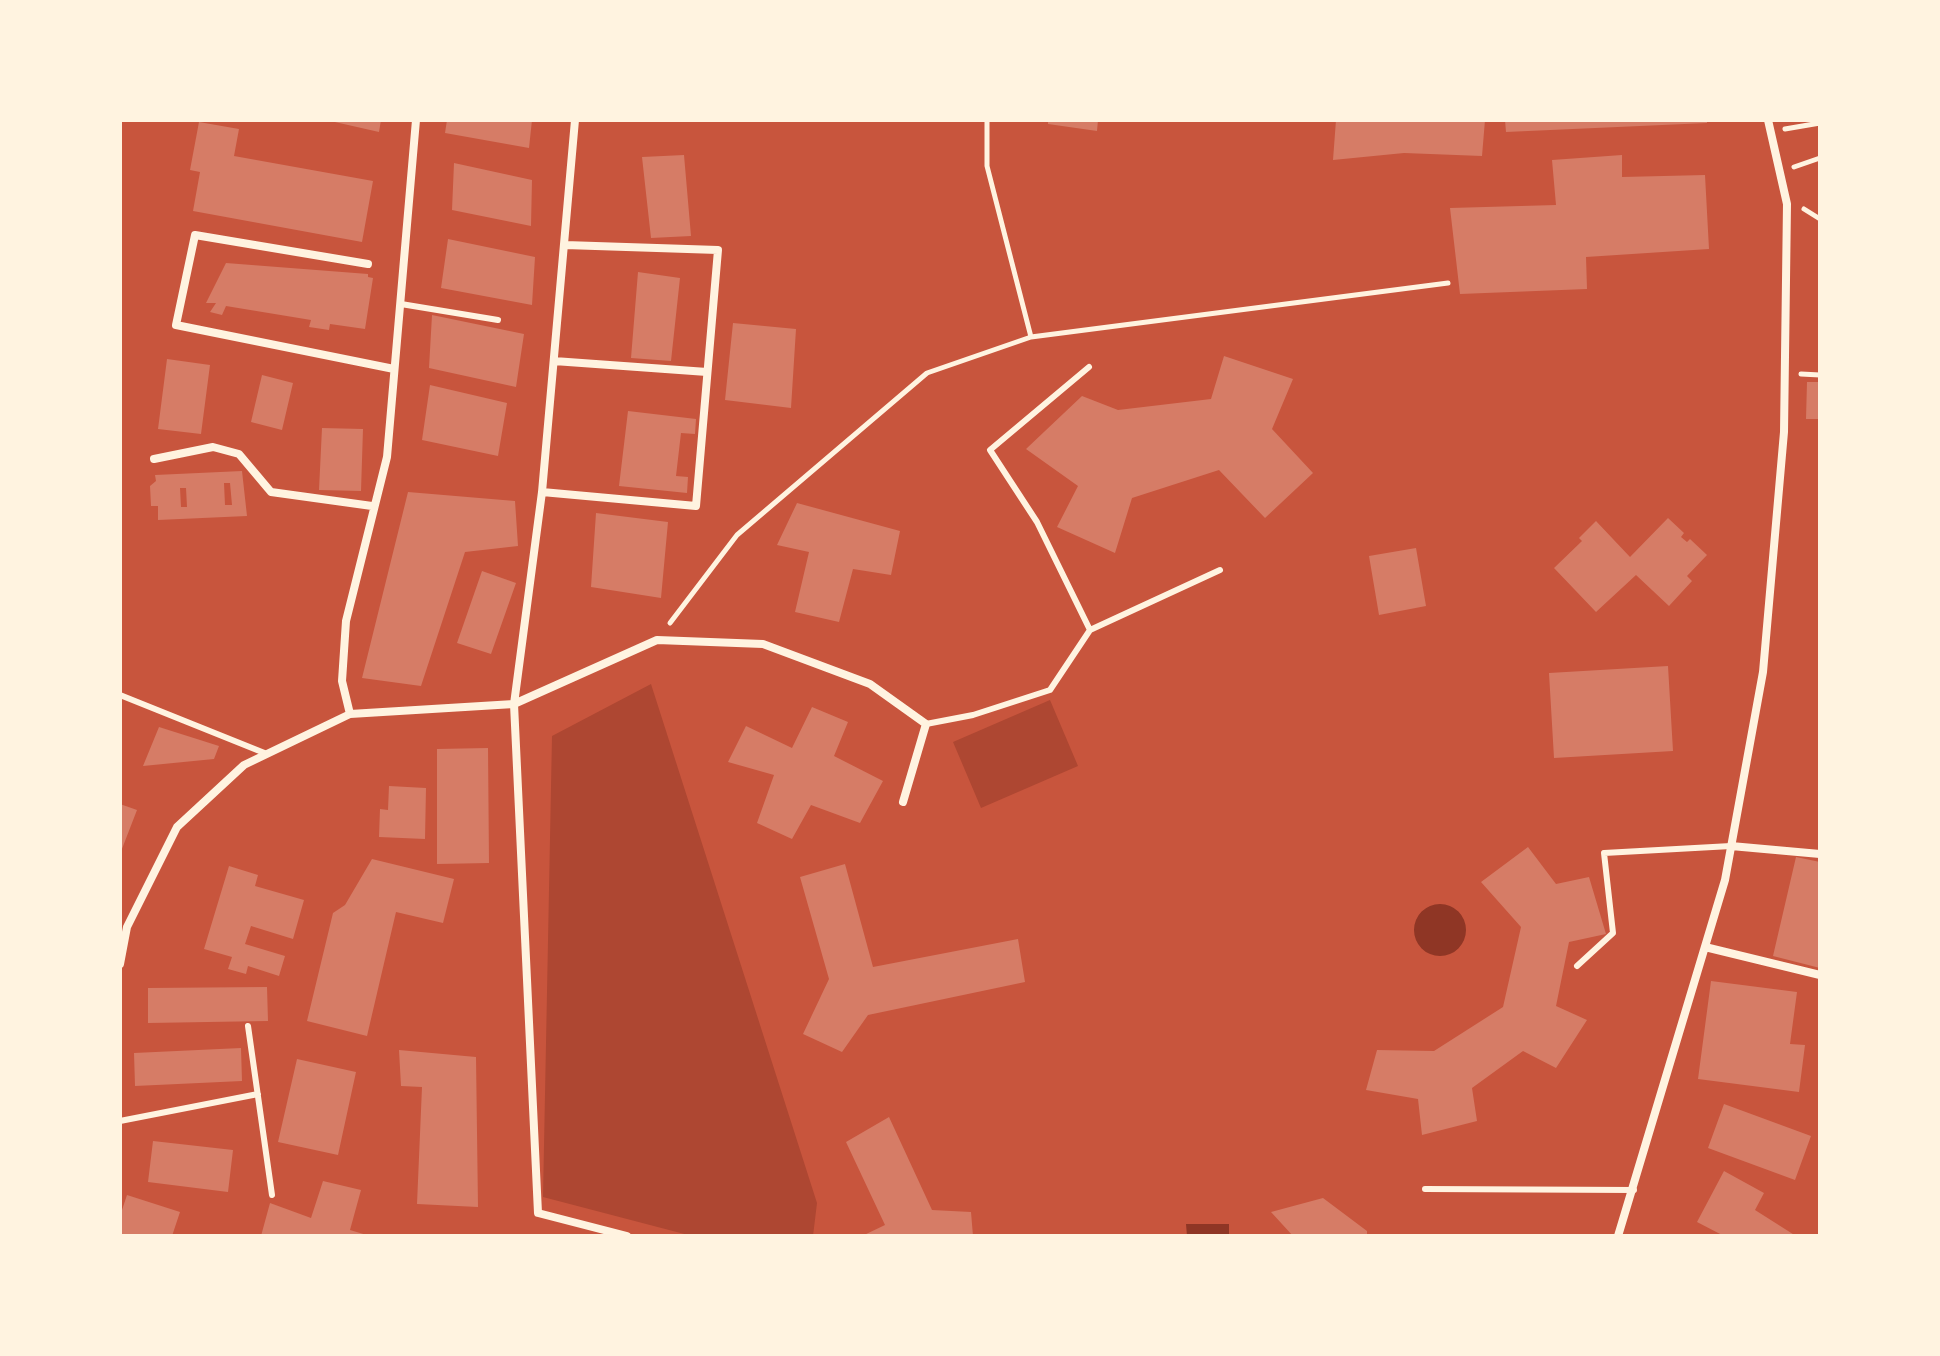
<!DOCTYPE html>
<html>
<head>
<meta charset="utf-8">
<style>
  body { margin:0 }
  #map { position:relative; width:1940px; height:1356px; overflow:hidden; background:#c8553d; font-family:Helvetica,sans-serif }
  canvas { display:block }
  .frame { position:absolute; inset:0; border:122px solid #fff3e0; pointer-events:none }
</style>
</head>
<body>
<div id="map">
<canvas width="1940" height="1356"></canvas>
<div class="frame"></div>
</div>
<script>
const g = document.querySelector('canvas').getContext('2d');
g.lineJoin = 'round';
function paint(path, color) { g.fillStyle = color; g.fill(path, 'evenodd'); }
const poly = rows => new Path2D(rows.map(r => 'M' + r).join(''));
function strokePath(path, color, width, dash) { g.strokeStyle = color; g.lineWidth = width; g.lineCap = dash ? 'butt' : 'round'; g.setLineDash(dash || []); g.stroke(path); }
const green = poly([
  [651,684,817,1203,813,1236,692,1236,543,1197,552,736],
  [1050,700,1078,766,981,808,953,742]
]);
const water = poly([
  '1414 930a26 26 0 1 1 52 0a26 26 0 1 1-52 0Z',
  [1186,1224,1229,1224,1229,1236,1187,1236]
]);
const building = poly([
  [326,120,381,120,379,132],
  [447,120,532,120,529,148,445,133],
  [1048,120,1098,120,1097,131,1048,124],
  [1336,120,1485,120,1482,156,1404,153,1333,160],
  [1505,120,1707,120,1707,123,1506,132],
  [199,122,239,129,234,156,373,181,362,242,193,211,200,172,190,170],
  [684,155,691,236,651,238,642,157],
  [1622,155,1622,177,1705,175,1709,249,1586,257,1587,289,1460,294,1450,208,1556,205,1552,160],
  [454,163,532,180,531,226,452,210],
  [448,239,535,257,532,305,441,288],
  [226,263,368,274,368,277,373,278,365,329,330,324,329,330,309,327,311,320,226,306,222,315,210,312,216,303,206,303],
  [638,272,680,278,671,361,631,358],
  [432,315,524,334,516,387,429,368],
  [733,323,796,329,791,408,725,400],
  [1224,356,1293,379,1272,429,1313,473,1265,518,1219,470,1132,498,1115,553,1057,527,1078,486,1026,449,1082,396,1118,410,1211,399],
  [167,359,210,365,201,434,158,429],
  [262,375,293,383,282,430,251,422],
  [1807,382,1820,382,1820,419,1806,419],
  [430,385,507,403,498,456,422,440],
  [628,411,696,419,695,434,681,433,676,476,688,477,687,493,619,486],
  [322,428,363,429,361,491,319,490],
  [242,471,247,516,158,520,158,506,151,506,150,486,156,481,155,475],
  [224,483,230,483,232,505,225,505],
  [180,488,186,488,187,507,181,507],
  [408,492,515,501,518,546,465,552,421,686,362,678],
  [797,503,900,531,891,575,853,569,839,622,795,612,809,552,777,545],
  [596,513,668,522,661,598,591,587],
  [1668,518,1684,533,1681,537,1687,542,1690,539,1707,555,1687,576,1692,581,1669,606,1636,575,1596,612,1554,568,1582,541,1579,538,1596,521,1630,557],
  [1416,548,1426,606,1379,615,1369,556],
  [482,571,516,583,491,654,457,643],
  [1668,666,1673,751,1554,758,1549,673],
  [812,707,848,722,834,756,883,781,860,823,811,805,792,839,757,823,774,775,728,762,746,726,792,748],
  [159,727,219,746,214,759,143,766],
  [488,748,489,863,437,864,437,749],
  [389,786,426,788,425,839,379,837,380,809,388,810],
  [120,804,137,810,120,854],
  [1528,847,1556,884,1589,877,1606,934,1569,942,1556,1006,1587,1020,1556,1068,1523,1051,1472,1088,1477,1121,1422,1135,1418,1099,1366,1090,1377,1050,1434,1051,1503,1007,1521,927,1481,882],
  [1796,857,1820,862,1820,968,1773,956],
  [372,859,454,879,443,923,396,912,367,1036,307,1021,333,913,345,905],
  [845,864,873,967,1018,939,1025,982,868,1015,842,1052,803,1034,829,979,800,877],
  [229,866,258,875,255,886,304,900,293,939,251,926,245,944,285,956,279,976,248,966,246,974,228,969,232,957,204,949],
  [1711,981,1797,992,1790,1044,1805,1045,1799,1092,1698,1079],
  [267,987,268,1021,148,1023,148,988],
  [241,1048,242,1081,135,1086,134,1053],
  [399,1050,476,1057,478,1207,417,1204,422,1087,401,1086],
  [297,1059,356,1072,338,1155,278,1142],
  [1724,1104,1811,1136,1795,1180,1708,1148],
  [889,1117,932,1210,971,1212,973,1236,862,1236,885,1225,846,1142],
  [153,1141,233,1150,228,1192,148,1182],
  [1724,1171,1764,1193,1755,1210,1796,1236,1724,1236,1697,1222],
  [323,1181,361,1190,350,1230,370,1236,261,1236,270,1203,311,1218],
  [127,1195,180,1212,172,1236,120,1236,120,1216],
  [1323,1198,1367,1231,1367,1236,1293,1236,1271,1212]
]);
const path = poly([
  [987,120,987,166,1031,337],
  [1785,129,1820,123],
  [1794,167,1820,158],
  [1804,209,1820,219],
  [1801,374,1820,375],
  [670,623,737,535,927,373,1031,337,1448,283]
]);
const service = poly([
  [401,304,498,320],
  [1090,630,1220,570],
  [120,695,267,754],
  [926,724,973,715,1050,690,1090,630,1037,522,990,450,1089,367],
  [1577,966,1613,933,1604,853,1731,846],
  [248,1026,272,1195],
  [120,1121,258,1094],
  [1425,1189,1634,1190]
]);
const minor = poly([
  [575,120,542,492,514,704,538,1213,627,1236],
  [368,264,195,235,176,325,394,369],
  [554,361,707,372],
  [154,459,213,447,239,454,271,492,372,506],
  [542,492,696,506,718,250,565,245],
  [350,714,342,681,346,621,387,457,416,120],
  [1731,846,1820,854],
  [1705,947,1820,975],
  [120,964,127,927,177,827,244,765,350,714,514,704,657,640,763,644,870,684,926,724,903,802],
  [1618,1236,1725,880,1763,672,1784,432,1787,204,1768,120]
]);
paint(green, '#ae4732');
paint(water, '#8f3625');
paint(building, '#d67c66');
strokePath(path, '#fff3e0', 5);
strokePath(service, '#fff3e0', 6);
strokePath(minor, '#fff3e0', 8);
</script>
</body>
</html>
